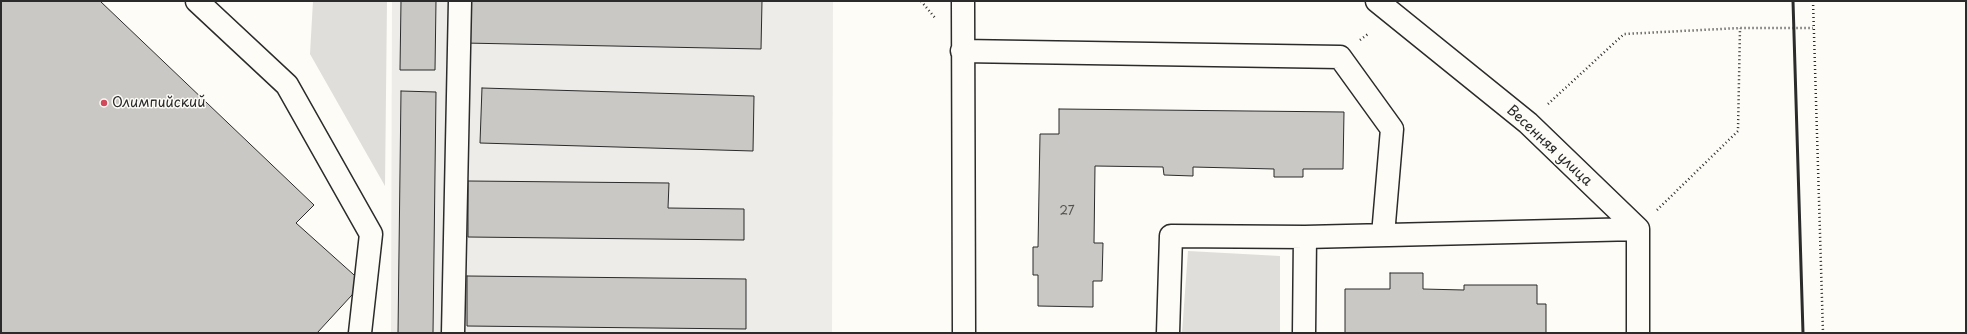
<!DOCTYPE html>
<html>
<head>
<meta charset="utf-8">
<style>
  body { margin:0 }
  #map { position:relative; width:1967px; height:334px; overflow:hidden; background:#fdfcf7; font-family:"Playpen Sans",sans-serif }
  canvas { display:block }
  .frame { position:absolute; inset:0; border:2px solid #2b2b2b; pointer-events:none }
</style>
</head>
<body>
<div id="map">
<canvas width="1967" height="334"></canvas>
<div class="frame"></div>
</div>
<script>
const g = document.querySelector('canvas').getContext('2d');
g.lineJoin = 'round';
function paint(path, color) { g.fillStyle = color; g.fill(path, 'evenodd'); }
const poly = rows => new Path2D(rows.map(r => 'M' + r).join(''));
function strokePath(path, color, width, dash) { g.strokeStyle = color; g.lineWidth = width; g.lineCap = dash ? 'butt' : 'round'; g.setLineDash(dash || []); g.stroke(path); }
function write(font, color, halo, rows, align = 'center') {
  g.font = font + ' "Playpen Sans",sans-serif'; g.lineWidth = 3; g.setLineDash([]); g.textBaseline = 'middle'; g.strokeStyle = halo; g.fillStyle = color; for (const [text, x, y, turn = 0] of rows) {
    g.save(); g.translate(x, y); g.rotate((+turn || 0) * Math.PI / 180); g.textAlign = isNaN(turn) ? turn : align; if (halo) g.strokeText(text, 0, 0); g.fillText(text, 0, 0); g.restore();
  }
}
const built = poly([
  [392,1,833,1,832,333,391,333]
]);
const green = poly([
  [313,1,387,1,385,186,310,54],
  [1188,251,1280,256,1280,333,1182,333]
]);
const building = poly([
  [1,1,100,1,314,205,296,223,363,283,317,333,1,333,1,1],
  [401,1,436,1,435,70,400,70,401,1],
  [465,1,762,1,761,49,464,43,465,1],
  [482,88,754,96,753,151,480,143,482,88],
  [401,91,436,92,433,333,398,333,401,91],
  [1059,109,1344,112,1343,169,1303,169,1303,177,1274,177,1274,169,1193,167,1193,176,1164,175,1163,167,1095,166,1094,243,1103,243,1102,281,1093,281,1093,307,1038,306,1038,275,1033,275,1033,247,1038,247,1040,134,1059,134,1059,109],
  [468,181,669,183,668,208,744,209,744,240,468,237,468,181],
  [1390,273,1423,273,1423,289,1464,290,1464,285,1537,285,1537,304,1546,304,1546,333,1345,333,1345,289,1390,289,1390,273],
  [467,276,746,279,746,329,467,326,467,276]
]);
const path = poly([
  [921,1,936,19],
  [1813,1,1823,333],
  [1360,40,1368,34],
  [1548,104,1624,34,1740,28,1813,28],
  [1657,210,1738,131,1740,28]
]);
const minor = poly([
  [197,1,287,85,371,234,360,333],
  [963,1,964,333],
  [1377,1,1528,123,1638,229,1638,333],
  [962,51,1340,57,1392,129,1383,235],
  [1305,237,1638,229],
  [453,333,460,1],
  [1168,333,1171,236,1305,237,1304,333]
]);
const rail = poly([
  [1793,1,1803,333]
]);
const markers = [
  [104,103,4,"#d1495b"]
];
const numberNames = [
  ["27",1067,212]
];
const poiNames = [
  ["Олимпийский",112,103]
];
const streetNames = [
  ["Весенняя улица",1549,146,43]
];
paint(built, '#edece8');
paint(green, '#dfdeda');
paint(building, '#c9c8c4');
strokePath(building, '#2b2b2b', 1);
strokePath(minor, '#2b2b2b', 25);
strokePath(path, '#2b2b2b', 2.5, [1, 3]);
strokePath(minor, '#fdfcf7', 22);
strokePath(rail, '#2b2b2b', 3);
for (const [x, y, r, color] of markers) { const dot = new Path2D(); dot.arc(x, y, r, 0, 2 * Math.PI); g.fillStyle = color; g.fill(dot); strokePath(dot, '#fdfcf7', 1.5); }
write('12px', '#525251', null, numberNames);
write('14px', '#2b2b2b', '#fdfcf7', poiNames, 'left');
write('14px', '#2b2b2b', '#fdfcf7', streetNames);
</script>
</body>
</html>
